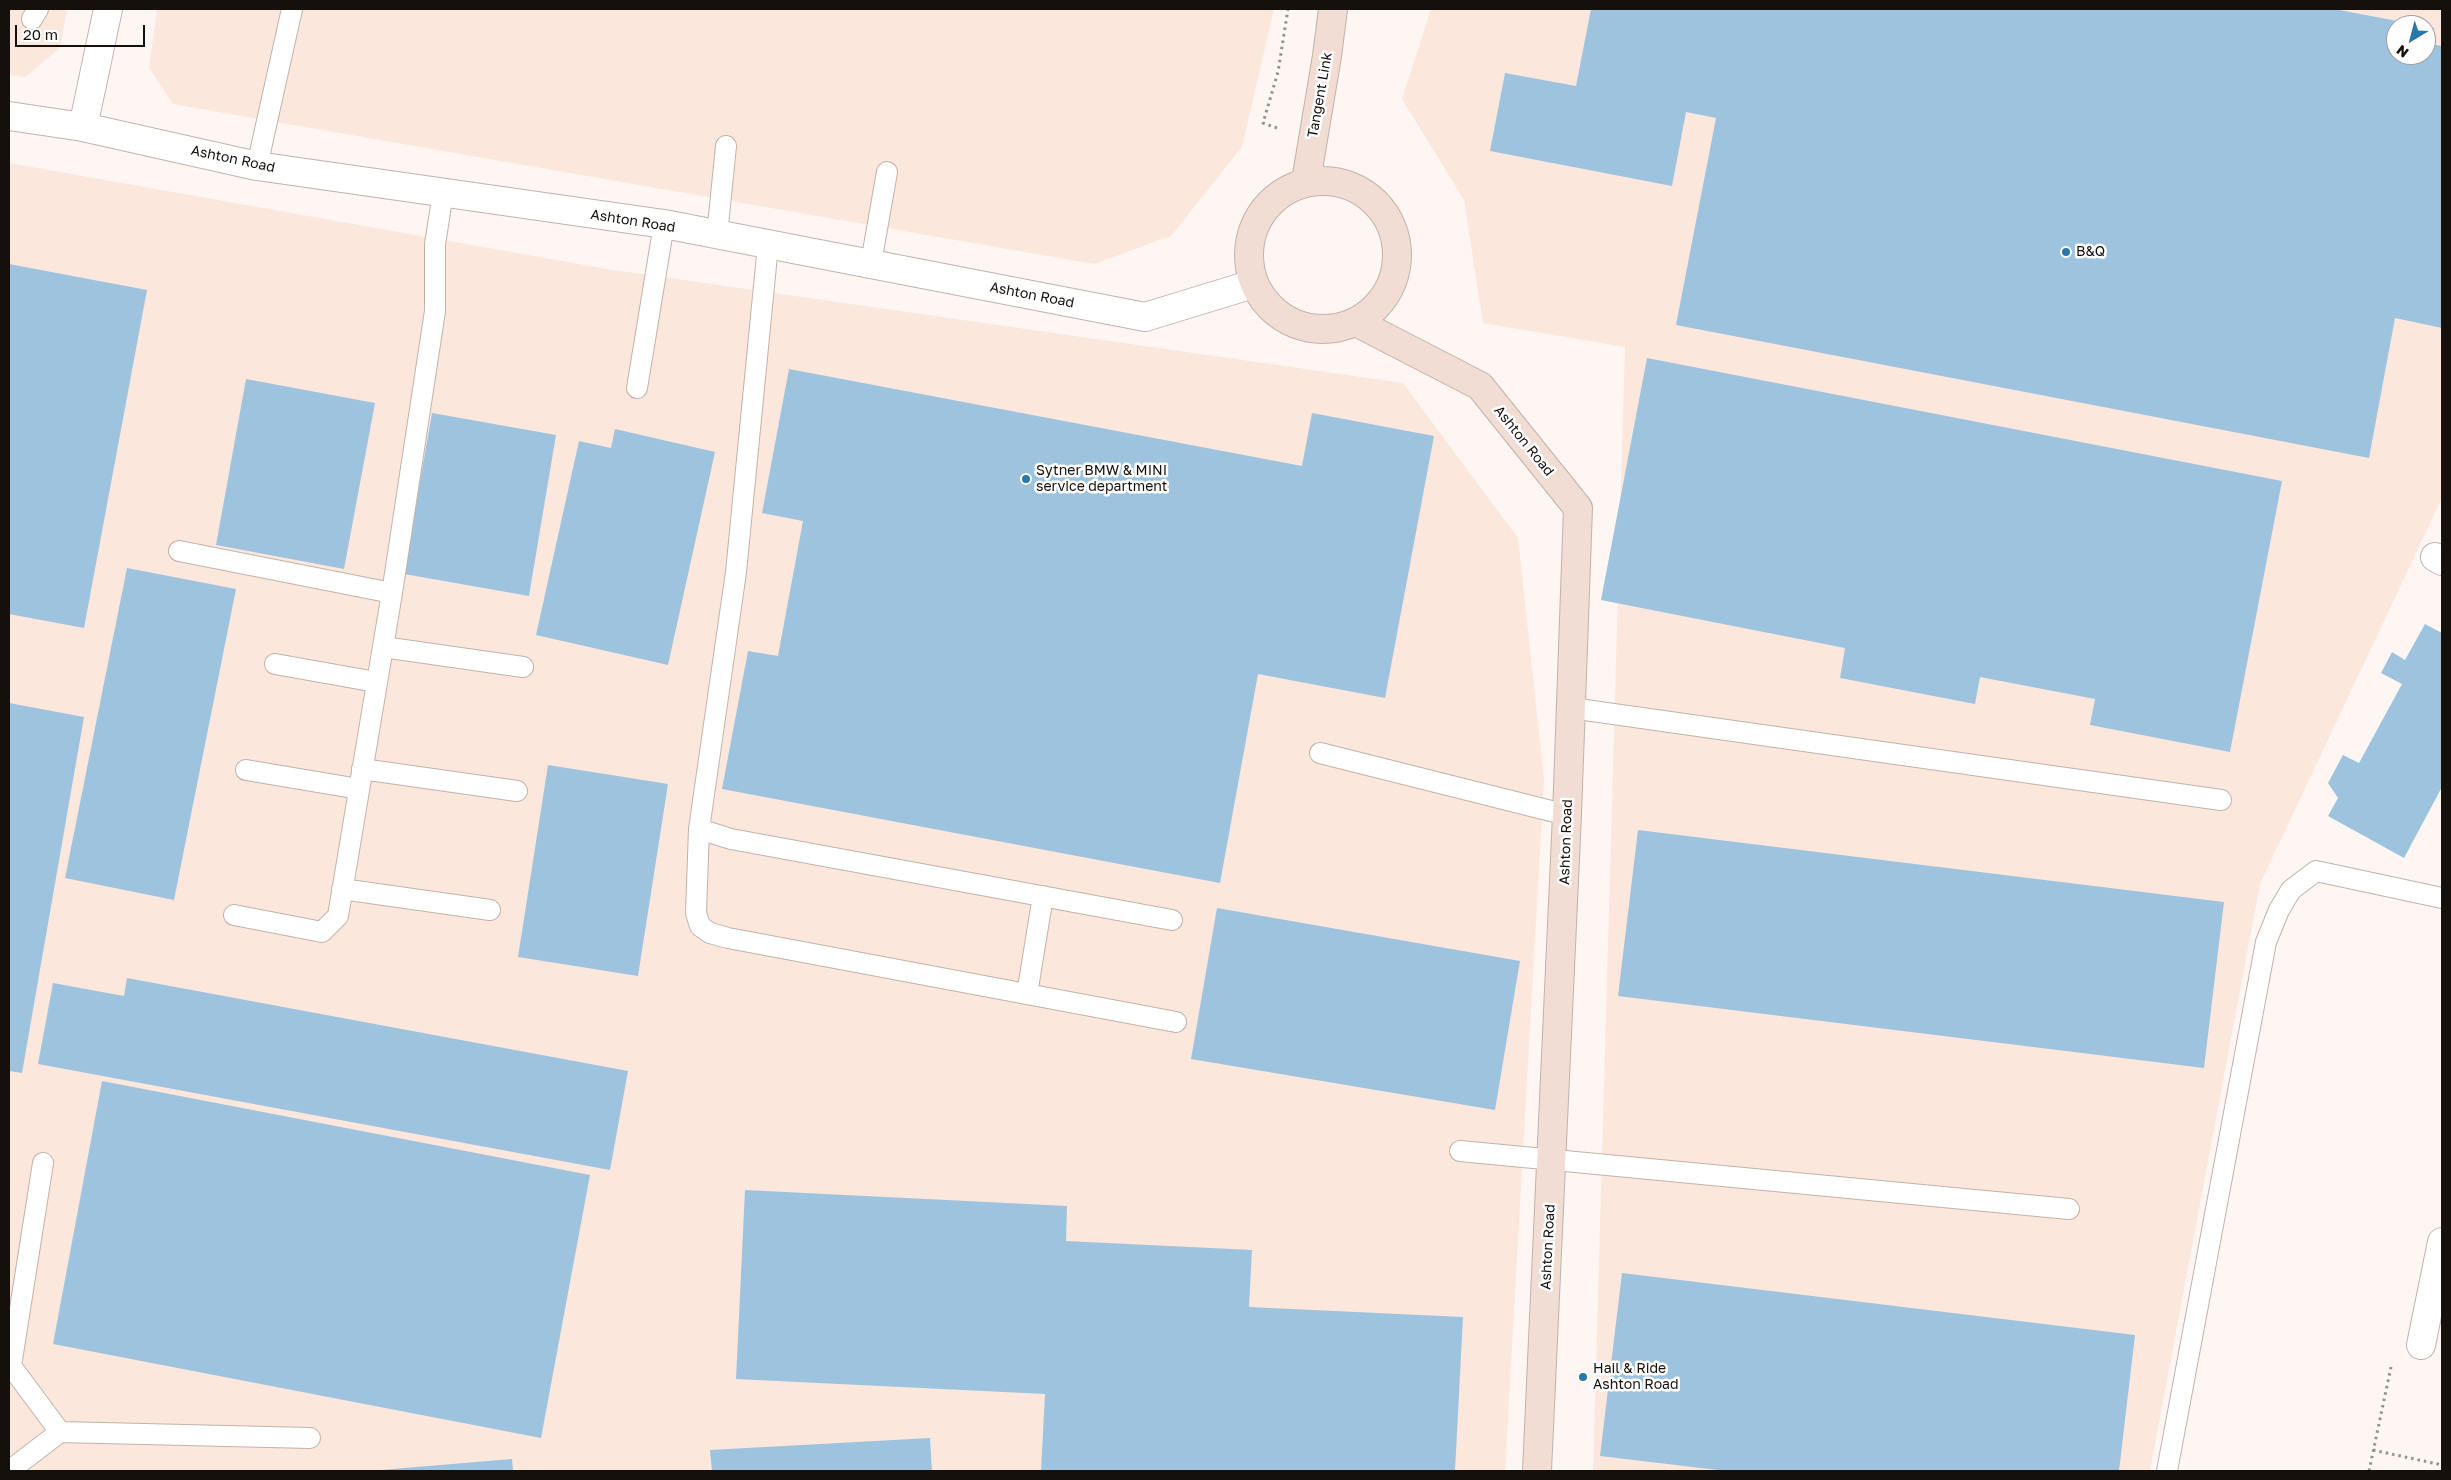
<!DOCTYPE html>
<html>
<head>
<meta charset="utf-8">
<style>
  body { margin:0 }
  #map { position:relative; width:2451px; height:1480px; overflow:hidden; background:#fdf6f2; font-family:"Golos Text",sans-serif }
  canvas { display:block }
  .frame { position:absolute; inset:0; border:10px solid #15100c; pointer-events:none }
  .north { position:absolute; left:2386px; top:15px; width:50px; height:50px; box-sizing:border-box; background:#fff; border:1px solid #a19f9e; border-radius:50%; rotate:217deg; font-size:14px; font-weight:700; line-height:20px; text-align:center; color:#15100c }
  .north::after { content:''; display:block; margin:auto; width:18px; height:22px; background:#2a77aa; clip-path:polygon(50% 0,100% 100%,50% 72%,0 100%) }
  .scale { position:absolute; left:15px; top:25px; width:130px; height:22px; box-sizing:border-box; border:2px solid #15100c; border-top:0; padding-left:6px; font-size:15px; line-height:18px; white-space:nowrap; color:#15100c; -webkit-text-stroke:4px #fff; paint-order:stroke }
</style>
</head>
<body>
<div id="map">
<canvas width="2451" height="1480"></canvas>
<div class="frame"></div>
<div class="north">N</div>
<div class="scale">20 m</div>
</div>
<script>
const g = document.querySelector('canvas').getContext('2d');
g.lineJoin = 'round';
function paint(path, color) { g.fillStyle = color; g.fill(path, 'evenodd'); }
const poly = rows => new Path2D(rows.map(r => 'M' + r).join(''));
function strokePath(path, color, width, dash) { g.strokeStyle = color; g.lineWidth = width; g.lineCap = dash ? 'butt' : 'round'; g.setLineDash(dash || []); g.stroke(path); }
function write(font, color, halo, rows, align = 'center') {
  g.font = font + ' "Golos Text",sans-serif'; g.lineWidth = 5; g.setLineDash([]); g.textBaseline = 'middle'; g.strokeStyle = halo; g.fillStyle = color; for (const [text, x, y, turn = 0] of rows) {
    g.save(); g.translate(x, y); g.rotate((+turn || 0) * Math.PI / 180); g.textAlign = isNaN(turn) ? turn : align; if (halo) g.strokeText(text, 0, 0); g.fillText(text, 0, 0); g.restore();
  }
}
const built = poly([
  [9,9,67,9,60,48,25,77,9,75],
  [157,9,1274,9,1242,147,1171,236,1094,264,173,104,149,68],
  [1431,9,2442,9,2442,498,2260,884,2150,1471,1593,1471,1625,347,1483,323,1464,200,1402,99],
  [2396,25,2426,25,2426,55,2396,55],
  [9,163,607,269,1403,383,1518,538,1544,779,1505,1471,9,1471]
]);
const building = poly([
  [1591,9,2334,9,2413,24,2396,25,2396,55,2426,55,2426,27,2434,28,2431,44,2442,46,2442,328,2395,318,2369,458,1676,325,1716,118,1686,112,1672,186,1490,151,1505,73,1576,86],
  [9,264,147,290,84,628,9,614],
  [1647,358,2282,481,2230,752,2090,725,2095,699,1980,677,1975,704,1840,678,1845,648,1601,600],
  [789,369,1302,466,1312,413,1434,436,1385,698,1258,674,1220,883,722,789,748,651,778,656,803,521,762,513],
  [246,379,375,403,344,569,216,545],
  [432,413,556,435,529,596,404,574],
  [615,429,715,452,668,665,536,635,579,441,611,448],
  [127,568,236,589,174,900,65,878],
  [2425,624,2442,633,2442,787,2404,858,2328,816,2338,798,2328,783,2343,755,2359,763,2402,684,2381,673,2392,652,2405,660],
  [9,703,84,717,22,1073,9,1071],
  [548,765,668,784,638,976,518,957],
  [1638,830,2224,902,2204,1068,1618,996],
  [1217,908,1520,961,1495,1110,1191,1059],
  [127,978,628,1071,610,1170,38,1064,53,983,124,996],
  [102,1081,590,1175,541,1438,53,1344],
  [745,1190,1067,1206,1066,1241,1252,1250,1249,1307,1463,1317,1455,1471,1041,1471,1045,1394,736,1379],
  [1622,1273,2135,1335,2119,1471,1726,1471,1600,1456],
  [930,1438,932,1471,712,1471,710,1450],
  [512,1459,513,1471,381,1471,381,1470]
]);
const path = poly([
  [1277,128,1263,123,1278,72,1288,9],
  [2373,1450,2442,1465],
  [2369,1471,2391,1367]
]);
const lane = poly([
  [32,19,38,9],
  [257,166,292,9],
  [717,235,726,146],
  [768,245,736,572,699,829,731,839,1172,920],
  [871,263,887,172],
  [637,388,664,224],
  [179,551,392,593],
  [383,647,523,667],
  [275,664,376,682],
  [1571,708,2221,800],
  [1320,753,1567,815],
  [362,769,517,791],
  [246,770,359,789],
  [699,829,696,913,700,926,710,933,728,938,1176,1022],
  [342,889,490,910],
  [234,915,322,932,338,916,392,593,435,311,435,244,443,193],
  [1027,994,1043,896],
  [1460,1151,2069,1209],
  [11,1366,60,1432,310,1438],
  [9,1367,11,1366,43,1163],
  [9,1471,60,1432],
  [2167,1471,2266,942,2279,910,2291,890,2316,871,2442,898]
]);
const street = poly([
  [9,116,83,127,257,166,664,224,1145,317,1253,284],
  [83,127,108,9],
  [2435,557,2442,561],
  [2421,1345,2442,1242]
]);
const secondary = poly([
  '1249 255a74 74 0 1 1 148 0a74 74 0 1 1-148 0Z',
  [1306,181,1327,56,1333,9],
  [1356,322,1480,386,1578,508,1567,815,1537,1471]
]);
const markers = [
  [2066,252,5,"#2a77aa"],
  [1026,479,5,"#2a77aa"],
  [1583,1377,5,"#2a77aa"]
];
const streetNames = [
  ["Tangent Link",1320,95,-80],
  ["Ashton Road",233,159,12],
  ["Ashton Road",633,221,9],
  ["Ashton Road",1032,295,11],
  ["Ashton Road",1524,441,51],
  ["Ashton Road",1566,842,-88],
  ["Ashton Road",1548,1247,-87]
];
const poiNames = [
  ["B&Q",2076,252],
  ["Sytner BMW & MINI",1036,471],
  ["service department",1036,487],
  ["Hail & Ride",1593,1369],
  ["Ashton Road",1593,1385]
];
paint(built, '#fce7dd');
paint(building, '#9ec3df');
strokePath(lane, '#c3b2a9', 22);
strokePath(street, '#c3b2a9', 30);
strokePath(secondary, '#c3b2a9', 30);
strokePath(path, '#97918d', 3, [2.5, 4]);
strokePath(lane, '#fff', 20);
strokePath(street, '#fff', 28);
strokePath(secondary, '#f1ddd3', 28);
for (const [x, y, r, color] of markers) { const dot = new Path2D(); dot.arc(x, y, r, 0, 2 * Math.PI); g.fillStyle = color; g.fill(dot); strokePath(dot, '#fff', 2); }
write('14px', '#15100c', '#fff', streetNames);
write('14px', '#15100c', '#fff', poiNames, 'left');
</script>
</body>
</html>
